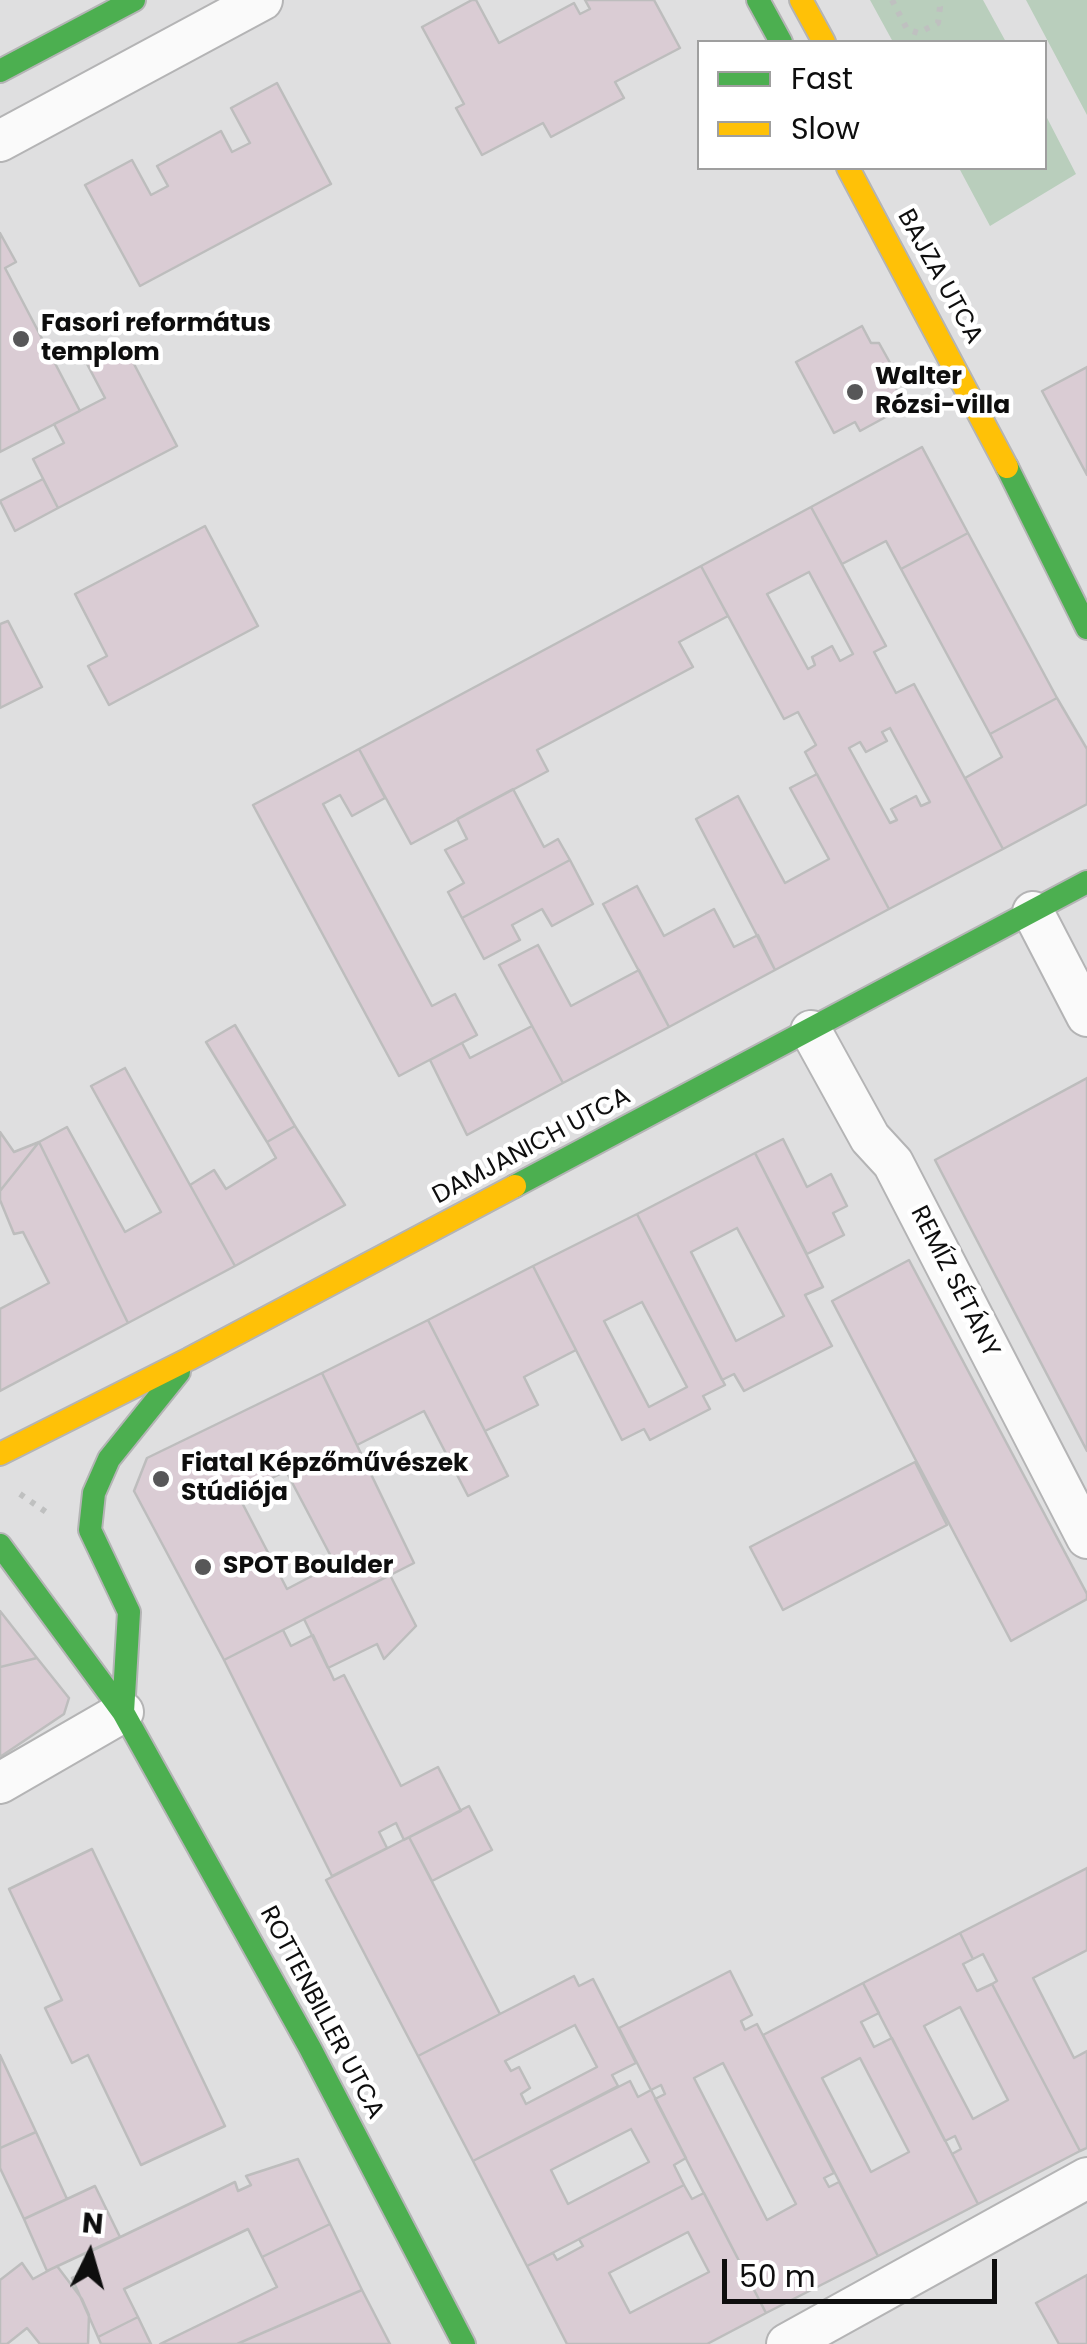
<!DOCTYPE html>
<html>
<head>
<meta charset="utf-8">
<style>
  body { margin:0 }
  #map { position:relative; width:1087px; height:2344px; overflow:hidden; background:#dfdfe0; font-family:Poppins,sans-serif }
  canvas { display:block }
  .legend { position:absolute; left:697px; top:40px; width:350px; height:130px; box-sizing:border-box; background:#fff; border:2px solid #9f9f9f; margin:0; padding:12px 18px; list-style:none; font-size:30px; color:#0e0e0e }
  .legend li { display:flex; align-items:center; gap:20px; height:50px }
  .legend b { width:50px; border:2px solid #9f9f9f }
  .north { position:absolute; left:40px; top:2204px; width:100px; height:100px; -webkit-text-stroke:8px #fff; paint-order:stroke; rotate:5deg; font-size:28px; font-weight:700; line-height:40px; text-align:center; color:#0e0e0e }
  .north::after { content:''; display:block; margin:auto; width:35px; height:45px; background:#0e0e0e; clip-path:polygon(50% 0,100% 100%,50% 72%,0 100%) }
  .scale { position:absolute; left:722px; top:2259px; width:275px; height:45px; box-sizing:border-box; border:5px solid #0e0e0e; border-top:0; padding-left:12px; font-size:30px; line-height:35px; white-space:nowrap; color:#0e0e0e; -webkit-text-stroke:8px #fff; paint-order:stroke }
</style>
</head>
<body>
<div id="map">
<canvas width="1087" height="2344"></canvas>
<ul class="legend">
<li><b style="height:12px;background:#4caf50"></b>Fast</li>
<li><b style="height:12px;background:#ffc107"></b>Slow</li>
</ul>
<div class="north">N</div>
<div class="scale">50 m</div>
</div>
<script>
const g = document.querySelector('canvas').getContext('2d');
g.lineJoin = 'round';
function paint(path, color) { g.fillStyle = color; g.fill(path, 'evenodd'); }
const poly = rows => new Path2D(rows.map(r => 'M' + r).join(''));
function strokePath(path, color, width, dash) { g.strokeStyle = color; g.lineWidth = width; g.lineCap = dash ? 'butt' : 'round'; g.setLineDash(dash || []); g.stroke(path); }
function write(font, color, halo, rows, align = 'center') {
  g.font = font + ' Poppins,sans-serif'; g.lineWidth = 9; g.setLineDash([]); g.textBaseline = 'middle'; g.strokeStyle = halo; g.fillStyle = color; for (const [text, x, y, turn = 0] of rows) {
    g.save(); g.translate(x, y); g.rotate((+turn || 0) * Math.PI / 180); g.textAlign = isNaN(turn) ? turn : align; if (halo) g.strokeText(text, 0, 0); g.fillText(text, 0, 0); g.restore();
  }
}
const green = poly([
  [870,0,983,0,1006,42,893,42],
  [1026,0,1087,0,1087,115],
  [1045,114,1076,174,990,226,959,168,1044,168]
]);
const building = poly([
  [472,0,476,0,499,43,574,3,580,14,590,9,585,0,654,0,680,48,615,82,624,98,551,137,543,123,482,155,456,108,464,104,422,27,472,0],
  [277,83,331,184,140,286,85,185,132,160,151,195,168,186,157,166,221,131,232,152,250,143,231,108,277,83],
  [0,233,16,262,5,268,80,411,0,452,0,233],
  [862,326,871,343,879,343,894,370,890,378,906,406,860,431,855,422,834,433,796,362,862,326],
  [123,343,177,446,58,508,33,459,64,443,54,424,105,398,86,362,123,343],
  [1087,367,1087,475,1042,391,1087,367],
  [922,447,968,533,901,569,886,541,842,564,811,507,922,447],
  [43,479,58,508,15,531,0,501,43,479],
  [811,507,886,646,874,652,896,693,914,684,1003,849,889,909,805,752,816,745,798,712,784,719,701,566,811,507],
  [809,572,853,654,840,661,832,646,812,657,815,665,808,669,767,594,809,572],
  [890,728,930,802,921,806,916,796,891,809,897,820,890,823,849,748,860,742,866,752,887,741,882,732,890,728],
  [205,526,258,626,109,705,88,666,107,656,75,594,205,526],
  [968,533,1057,698,990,734,901,569,968,533],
  [701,566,728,616,679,642,693,667,537,750,548,771,411,844,359,749,701,566],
  [8,621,42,687,0,708,0,624,8,621],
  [1057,698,1087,749,1087,804,1003,849,965,778,1002,757,990,734,1057,698],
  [359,749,385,798,352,816,340,795,323,804,432,1006,455,994,477,1035,399,1076,253,805,359,749],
  [817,774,889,909,775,970,696,819,738,796,785,883,829,859,790,788,817,774],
  [513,789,544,847,558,839,570,860,462,918,448,892,464,883,445,850,467,839,457,819,513,789],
  [570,860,593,904,552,926,542,909,512,925,520,940,484,959,462,918,570,860],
  [637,886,664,936,714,909,734,947,758,935,775,970,669,1027,603,904,637,886],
  [538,945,571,1006,639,970,669,1027,563,1083,499,965,538,945],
  [235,1025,295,1126,267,1142,206,1042,235,1025],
  [532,1026,563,1083,467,1135,430,1060,462,1043,470,1058,532,1026],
  [125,1068,235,1266,128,1323,39,1142,67,1127,125,1232,161,1212,91,1086,125,1068],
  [1087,1078,1087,1451,935,1160,1087,1078],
  [295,1126,345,1205,235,1266,190,1185,214,1170,226,1189,276,1158,267,1142,295,1126],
  [0,1132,14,1152,39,1142,0,1191,0,1132],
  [783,1139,807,1187,831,1174,847,1206,833,1213,844,1235,807,1254,755,1153,783,1139],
  [39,1142,128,1323,0,1391,0,1309,49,1283,23,1232,14,1234,0,1200,0,1191,39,1142],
  [755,1153,823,1287,805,1295,832,1346,744,1391,734,1374,722,1380,637,1214,755,1153],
  [737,1228,784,1316,736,1341,691,1252,737,1228],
  [637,1214,725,1385,703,1396,710,1409,650,1440,644,1429,622,1440,533,1266,637,1214],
  [642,1302,687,1387,649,1407,604,1321,642,1302],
  [909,1260,1087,1594,1087,1599,1011,1641,832,1301,909,1260],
  [533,1266,576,1350,524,1377,538,1405,485,1431,428,1320,533,1266],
  [428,1320,508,1476,468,1496,424,1411,357,1445,322,1373,428,1320],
  [322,1373,414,1563,224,1660,134,1491,147,1458,322,1373],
  [286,1471,335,1564,287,1589,238,1495,286,1471],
  [915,1462,947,1525,783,1610,750,1547,915,1462],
  [390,1575,416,1626,384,1659,377,1644,328,1668,304,1619,390,1575],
  [0,1611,37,1658,0,1667,0,1611],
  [283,1630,291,1646,313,1635,334,1680,344,1675,401,1786,438,1767,461,1811,404,1840,396,1823,379,1832,387,1848,332,1876,224,1660,283,1630],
  [37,1658,69,1698,64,1714,0,1757,0,1667,37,1658],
  [469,1806,492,1850,432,1881,409,1837,469,1806],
  [409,1837,500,2014,418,2056,326,1880,409,1837],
  [92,1849,225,2126,141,2165,88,2055,72,2063,45,2008,62,2000,9,1889,92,1849],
  [1087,1868,1087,1950,1033,1978,1074,2058,1087,2051,1087,2148,1080,2151,992,1984,997,1981,983,1954,973,1959,960,1933,1087,1868],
  [960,1933,973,1959,963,1964,977,1991,992,1984,1080,2151,978,2204,952,2154,961,2149,955,2136,945,2141,863,1983,960,1933],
  [960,2007,1008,2100,973,2119,924,2026,960,2007],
  [730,1971,752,2015,741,2021,745,2030,757,2024,834,2173,824,2178,829,2187,839,2182,878,2256,766,2313,655,2099,665,2094,661,2085,651,2090,619,2028,730,1971],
  [723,2063,796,2204,767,2220,694,2078,723,2063],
  [574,1976,579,1986,593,1979,636,2063,612,2075,618,2086,473,2161,418,2056,574,1976],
  [575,2025,597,2067,526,2104,521,2094,530,2088,519,2067,511,2071,505,2061,575,2025],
  [863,1983,879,2013,861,2022,874,2047,892,2038,978,2204,878,2256,763,2035,863,1983],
  [860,2058,909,2152,871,2172,822,2078,860,2058],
  [0,2055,36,2132,0,2148,0,2055],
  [630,2081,638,2097,651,2090,686,2158,674,2165,684,2185,527,2266,473,2161,630,2081],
  [631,2129,649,2162,568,2204,551,2170,631,2129],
  [36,2132,67,2199,24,2219,0,2168,0,2148,36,2132],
  [298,2159,330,2224,262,2257,248,2229,124,2289,138,2317,98,2337,72,2278,92,2269,85,2254,235,2182,238,2191,251,2185,246,2176,298,2159],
  [684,2185,692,2199,704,2193,766,2313,707,2344,567,2344,527,2266,553,2253,557,2260,583,2246,579,2239,684,2185],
  [688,2232,709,2272,630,2313,609,2273,688,2232],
  [95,2186,120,2237,47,2271,24,2219,95,2186],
  [330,2224,362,2290,237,2344,160,2344,277,2287,262,2257,330,2224],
  [22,2263,33,2279,57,2266,82,2299,89,2315,88,2344,40,2344,27,2328,7,2344,0,2344,0,2280,22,2263],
  [1087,2275,1087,2344,1059,2344,1036,2303,1087,2275],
  [362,2290,390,2344,237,2344,362,2290],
  [138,2317,151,2344,101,2344,98,2337,138,2317]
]);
const path = poly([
  [892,0,907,29,918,33,938,23,940,7,937,0],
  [20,1494,46,1512]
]);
const street = poly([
  [0,141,262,0],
  [1033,912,1087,1016],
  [811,1031,870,1138,893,1163,1087,1538],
  [0,1783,123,1712],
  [787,2344,1087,2178]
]);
const fast = poly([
  [758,0,781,42],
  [0,71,134,0],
  [1007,467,1087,628],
  [515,1186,1087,882],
  [0,1545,123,1712,310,2048,464,2344],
  [123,1712,129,1612,90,1530,94,1493,109,1459,179,1372]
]);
const slow = poly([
  [801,0,824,42],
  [848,168,1007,467],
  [0,1454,189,1359,515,1186]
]);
const markers = [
  [21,339,10,"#575758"],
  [855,392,10,"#575758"],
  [161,1479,10,"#575758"],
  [203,1567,10,"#575758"]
];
const streetNames = [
  ["BAJZA UTCA",939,277,61],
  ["DAMJANICH UTCA",532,1147,-28],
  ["REMÍZ SÉTÁNY",954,1282,63],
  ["ROTTENBILLER UTCA",321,2013,62]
];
const poiNames = [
  ["Fasori református",41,325],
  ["templom",41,354],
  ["Walter",875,378],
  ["Rózsi-villa",875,407],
  ["Fiatal Képzőművészek",181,1465],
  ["Stúdiója",181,1494],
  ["SPOT Boulder",223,1567]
];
paint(green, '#b9cebc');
paint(building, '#daccd4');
strokePath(building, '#bdbdbd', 2.5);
strokePath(street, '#b4b4b5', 44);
strokePath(fast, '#b4b4b5', 26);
strokePath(slow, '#b4b4b5', 26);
strokePath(path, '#bfc0c0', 6, [5, 8]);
strokePath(street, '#fafafa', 40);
strokePath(fast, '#4caf50', 22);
strokePath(slow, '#ffc107', 22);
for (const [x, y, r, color] of markers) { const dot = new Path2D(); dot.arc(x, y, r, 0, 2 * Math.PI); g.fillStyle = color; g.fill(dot); strokePath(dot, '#fff', 4); }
write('25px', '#0e0e0e', '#fff', streetNames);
write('bold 25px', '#0e0e0e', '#fff', poiNames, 'left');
</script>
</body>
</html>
